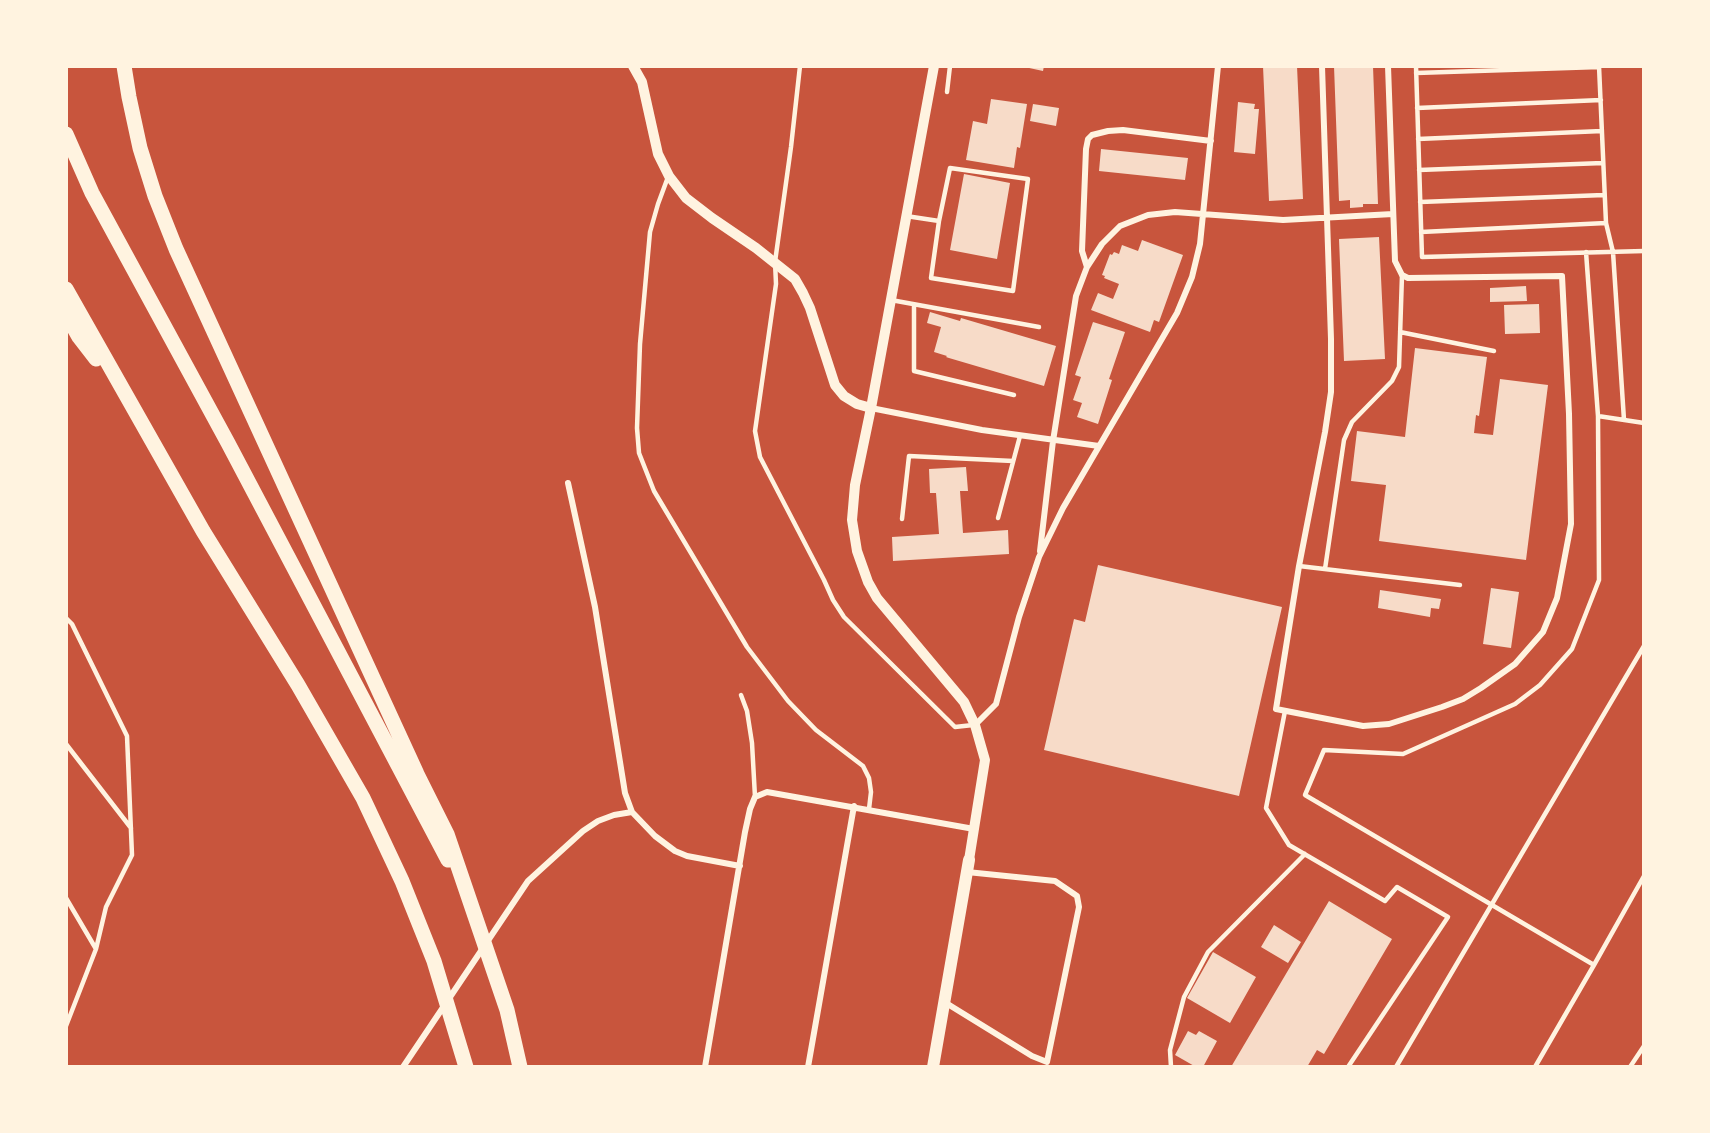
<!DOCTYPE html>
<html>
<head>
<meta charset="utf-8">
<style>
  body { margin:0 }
  #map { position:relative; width:1710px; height:1133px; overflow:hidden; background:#c8553d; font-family:Poppins,sans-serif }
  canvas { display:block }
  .frame { position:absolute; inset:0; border:68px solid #fff3e0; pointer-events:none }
</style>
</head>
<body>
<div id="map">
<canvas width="1710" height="1133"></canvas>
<div class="frame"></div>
</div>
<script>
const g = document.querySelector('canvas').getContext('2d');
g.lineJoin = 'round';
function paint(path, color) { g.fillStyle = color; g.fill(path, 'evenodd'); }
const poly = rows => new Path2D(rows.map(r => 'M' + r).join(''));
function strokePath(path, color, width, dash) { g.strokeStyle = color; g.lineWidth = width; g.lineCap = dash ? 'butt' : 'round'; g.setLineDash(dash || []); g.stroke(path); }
const building = poly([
  [1020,66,1044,66,1043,71],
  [1263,66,1297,66,1303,199,1269,201],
  [1334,66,1373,66,1378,204,1363,204,1363,207,1350,208,1350,200,1339,201],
  [991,99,1027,104,1020,148,1017,147,1014,168,966,160,973,121,987,124],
  [1238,102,1255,104,1254,109,1259,109,1255,154,1234,152],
  [1033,104,1059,108,1056,126,1030,121],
  [1101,149,1188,158,1185,180,1099,171],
  [964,174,1010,183,997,259,950,250],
  [1379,237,1385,359,1344,361,1339,239],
  [1142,240,1183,255,1159,322,1154,320,1150,332,1091,310,1098,293,1113,299,1119,284,1104,278,1105,276,1102,275,1110,254,1112,255,1114,252,1119,254,1122,245,1138,251],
  [1526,286,1527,301,1490,302,1490,288],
  [1539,304,1540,333,1505,334,1504,305],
  [930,312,960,321,961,318,1056,346,1044,386,949,358,946,357,947,356,934,352,941,327,927,323],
  [1093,322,1125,332,1109,379,1112,380,1098,424,1077,417,1082,403,1073,400,1081,377,1075,375],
  [1415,348,1487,357,1479,416,1476,415,1474,433,1493,435,1500,379,1548,385,1526,560,1379,541,1386,485,1351,481,1357,431,1405,437],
  [966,467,968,491,960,491,963,533,1008,530,1009,554,893,561,892,537,939,534,936,493,930,493,929,469],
  [1098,565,1282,607,1239,796,1044,750,1074,619,1085,622],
  [1491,588,1519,592,1511,648,1483,644],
  [1380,590,1441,599,1439,609,1431,608,1430,617,1378,608],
  [1329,901,1392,939,1324,1054,1317,1050,1307,1067,1231,1067],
  [1274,925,1301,942,1288,963,1261,947],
  [1213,952,1256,977,1230,1023,1187,998],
  [1188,1031,1196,1035,1199,1031,1217,1041,1203,1067,1196,1067,1175,1055]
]);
const service = poly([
  [800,66,791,147,775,262,776,284,755,431,760,457,824,580,833,600,844,617,955,727,973,725],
  [1416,66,1422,257,1644,251],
  [1599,66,1606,223,1613,252,1624,420],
  [1416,73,1599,67],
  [947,92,950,66],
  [1417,108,1601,100],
  [1418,139,1602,131],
  [1419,170,1603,163],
  [668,177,658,204,650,232,640,344,637,428,639,453,654,491,747,647,788,701,816,730,863,766,869,778,871,792,869,809],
  [1420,202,1604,195],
  [906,216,939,221,931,278,1013,291,1028,179,950,168,939,221],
  [1421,232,1606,223],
  [1586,252,1598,416,1599,580,1572,649,1540,685,1515,704,1403,754,1324,750,1305,795,1594,965],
  [891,300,1039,327],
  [914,305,914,371,1014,395],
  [1400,332,1494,351],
  [1598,416,1644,423],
  [998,518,1020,436],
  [902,519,909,456,1013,461],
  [1299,566,1460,585],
  [1325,569,1344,440,1352,422,1392,381,1399,367,1402,275],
  [66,618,72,624,127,736,132,855,106,907,96,949],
  [741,695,747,711,752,743,755,797],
  [1285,711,1266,808,1289,845,1385,901,1397,887,1448,917,1348,1067],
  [66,744,131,828],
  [66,898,96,949,66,1026],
  [1171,1067,1170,1050,1184,997,1208,952,1305,854],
  [1396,1067,1644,646],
  [1535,1067,1594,965,1644,876],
  [1630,1067,1644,1046]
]);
const minor = poly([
  [1322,66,1331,339,1331,392,1325,432,1299,566,1276,709,1363,726,1389,724,1442,707,1463,699,1481,688,1515,664,1543,632,1557,598,1571,524,1569,414,1562,276,1408,278,1402,275,1395,261,1388,66],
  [1087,267,1082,251,1086,149,1088,139,1092,135,1108,131,1123,130,1211,141],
  [871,408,982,430,1099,446],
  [568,483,595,607,625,793,632,812,655,836,675,851,687,856,740,866],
  [1040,551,1053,441,1076,296,1087,267,1102,244,1120,226,1148,215,1175,212,1283,220,1393,214],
  [975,725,996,704,1019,617,1039,557,1063,508,1177,313,1192,277,1200,244,1218,66],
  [946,1003,1032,1056,1047,1062,1079,907,1077,896,1055,881,967,872],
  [403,1067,528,881,583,831,598,821,614,815,632,812],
  [705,1067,745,832,750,809,755,797,767,792,974,829],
  [808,1067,854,806]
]);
const tertiary = poly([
  [633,66,642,82,658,154,669,176,686,198,712,218,756,248,795,279,803,293,810,308,835,385,844,396,857,404,871,408],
  [934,66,871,408,855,485,852,520,857,551,868,582,877,598,964,702,975,725,985,760,969,860]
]);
const secondary = poly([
  [933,1067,969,860]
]);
const motorway = poly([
  [124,66,129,97,140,148,155,196,176,249,417,774,447,834,507,1010,520,1067],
  [66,134,92,193,228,443,448,860],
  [66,289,203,531,298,685,363,798,402,881,434,961,466,1067],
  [66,314,79,337,96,359]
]);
paint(building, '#f7dbc8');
strokePath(service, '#fff3e0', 4.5);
strokePath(minor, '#fff3e0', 6);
strokePath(tertiary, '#fff3e0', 10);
strokePath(secondary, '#fff3e0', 12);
strokePath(motorway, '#fff3e0', 15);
</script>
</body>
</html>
